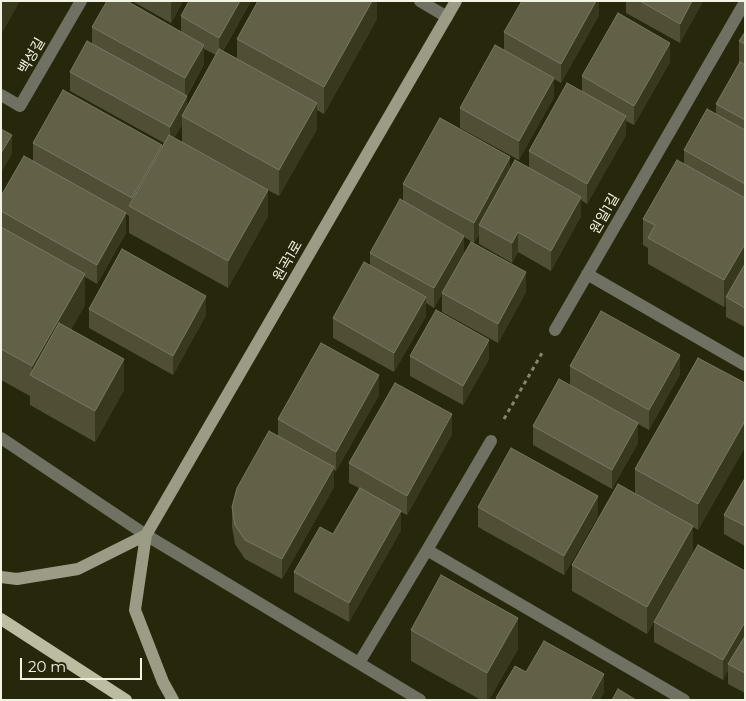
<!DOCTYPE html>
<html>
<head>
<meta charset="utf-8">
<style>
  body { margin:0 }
  #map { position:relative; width:746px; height:701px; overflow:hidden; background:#27270c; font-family:Montserrat,sans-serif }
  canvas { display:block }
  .frame { position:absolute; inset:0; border:2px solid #f3f3e3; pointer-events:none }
  .scale { position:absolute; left:20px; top:658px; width:122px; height:22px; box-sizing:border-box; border:2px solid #f3f3e3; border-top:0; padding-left:6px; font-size:15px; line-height:18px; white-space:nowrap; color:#f3f3e3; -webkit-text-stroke:4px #27270c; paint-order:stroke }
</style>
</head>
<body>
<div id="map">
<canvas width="746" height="701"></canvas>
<div class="frame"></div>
<div class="scale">20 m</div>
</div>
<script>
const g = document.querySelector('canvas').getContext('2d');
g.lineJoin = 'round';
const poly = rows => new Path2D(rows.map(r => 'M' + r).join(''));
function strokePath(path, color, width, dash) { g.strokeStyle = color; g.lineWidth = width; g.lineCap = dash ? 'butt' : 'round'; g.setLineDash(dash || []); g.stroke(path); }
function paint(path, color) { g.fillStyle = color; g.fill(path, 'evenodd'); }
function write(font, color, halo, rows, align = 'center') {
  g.font = font + ' Montserrat,"Noto Sans KR",sans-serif'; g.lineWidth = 4.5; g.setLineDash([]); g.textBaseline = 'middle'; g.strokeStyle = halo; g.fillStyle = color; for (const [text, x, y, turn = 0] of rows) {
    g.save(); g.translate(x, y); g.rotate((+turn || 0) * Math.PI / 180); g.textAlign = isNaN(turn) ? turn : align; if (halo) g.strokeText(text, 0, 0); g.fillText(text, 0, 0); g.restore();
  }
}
const path = poly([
  [504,419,542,353]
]);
const street = poly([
  [420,1,447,17],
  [1,95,20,106,81,1],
  [587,274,745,365],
  [555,330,745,2],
  [1,438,146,535,420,700],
  [491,441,427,550,684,700],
  [359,663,427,550]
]);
const secondary = poly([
  [1,577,17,579,78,569,146,535],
  [173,700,163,682,135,610,146,535,456,1]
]);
const primary = poly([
  [1,619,126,700]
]);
const wall = poly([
  [132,1,183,1,171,23],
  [251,1,223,51,237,58,237,39,377,1,377,19,324,114,317,110,317,129,279,196,268,190,268,216,228,288,129,233,129,216,126,214,126,233,97,284,85,277,85,305,71,329,124,390,95,442,30,405,30,396,1,380,1,196,33,161,33,143,162,147,164,143,70,91,70,72,92,43,92,27,181,31,181,16],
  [204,49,216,55,187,106,187,96,204,64],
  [182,125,182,142,174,138],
  [599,1,599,15,561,83,554,79,554,97,519,160,460,128,460,108,504,50,504,32],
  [626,1,703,1,680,43,626,13],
  [745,32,745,327,726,317,726,304,724,307,648,264,648,248,643,245,643,219,684,164,684,150,716,114,716,104,739,63,739,41],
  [670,62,634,125,626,121,626,135,587,204,581,200,581,216,551,271,518,252,512,263,479,244,479,234,474,243,464,237,464,254,526,292,498,343,442,312,442,294,434,308,426,303,426,316,394,372,333,338,333,318,370,265,370,253,403,201,403,184,510,168,529,168,529,151,582,91,582,76],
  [89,309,206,315,173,375,89,328],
  [410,356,489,359,463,405,410,376],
  [570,366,680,374,649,430,638,424,638,443,612,489,533,445,533,426,570,385],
  [745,383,745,447,698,530,693,527,693,552,647,634,572,591,572,565,635,493,635,469],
  [379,395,336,471,334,470,334,487,282,579,245,559,235,544,232,527,232,507,278,436,278,419],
  [452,434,407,515,401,512,401,530,349,622,294,592,294,572,333,534,359,488,349,483,349,463],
  [745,478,745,546,724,534,724,515],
  [478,507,598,516,564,575,478,527],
  [745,571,745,693,728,684,728,670,723,680,654,642,654,622],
  [411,630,518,649,489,700,481,700,411,661]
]);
const shadedWall = poly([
  [3,1,20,1,1,35,1,4],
  [172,1,183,1,171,23,171,3],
  [240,1,251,1,219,57,219,38],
  [372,1,377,1,377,19,324,114,324,87],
  [596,1,599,1,599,15,561,83,561,64],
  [692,1,703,1,680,43,680,24],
  [670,43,670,62,634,125,634,106],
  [204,45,204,64,185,98,185,78],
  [554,78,554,97,519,160,519,141],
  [187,96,187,116,182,116,182,125,170,146,170,127],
  [317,103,317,129,279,196,279,170],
  [626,116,626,135,587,204,587,184],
  [12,135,12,154,1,173,1,153],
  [162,145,162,164,132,208,132,198],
  [510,157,510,176,479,225,479,234,474,243,474,223],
  [268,190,268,216,228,288,228,261],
  [581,197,581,216,551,271,551,251],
  [126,213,126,233,97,284,97,265],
  [518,232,518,252,512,263,512,243],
  [464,236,464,255,434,308,434,288],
  [745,244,745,270,726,297,726,304,724,307,724,280],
  [526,272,526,292,498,343,498,324],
  [85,274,85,305,41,381,32,376,32,366],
  [206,296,206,315,173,375,173,356],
  [426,297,426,316,394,372,394,353],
  [489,340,489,359,463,405,463,386],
  [680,355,680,374,649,430,649,410],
  [124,359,124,390,95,442,95,411],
  [379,375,379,395,336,471,336,452],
  [452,414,452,434,407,515,407,496],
  [745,421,745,447,698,530,698,504],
  [638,423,638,443,612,489,612,470],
  [334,467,334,487,282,579,282,559],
  [598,496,598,516,564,575,564,556],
  [401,511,401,530,349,622,349,603],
  [693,526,693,552,647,634,647,607],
  [518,618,518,649,489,700,487,700,487,673],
  [745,622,745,641,728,664,728,670,723,680,723,660],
  [604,674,604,693,600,700,590,700]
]);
const building = poly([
  [107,1,127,1,204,45,185,78,92,27,107,1],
  [189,1,240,1,219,38,181,16,189,1],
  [258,1,372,1,324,87,237,39,258,1],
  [522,1,596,1,561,64,504,32,522,1],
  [640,1,692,1,680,24,640,1],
  [618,13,670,43,634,106,582,76,618,13],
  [745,32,745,44,739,41,745,32],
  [87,41,187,96,170,127,70,72,87,41],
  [495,45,554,78,519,141,460,108,495,45],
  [219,49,317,103,279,170,182,116,219,49],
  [740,62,745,65,745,120,716,104,740,62],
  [567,83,626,116,587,184,529,151,567,83],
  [63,90,162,145,132,198,33,143,63,90],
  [707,109,745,130,745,184,684,150,707,109],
  [440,118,510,157,474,223,403,184,440,118],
  [1,129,12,135,1,153,1,129],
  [169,135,268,190,228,261,129,206,169,135],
  [24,156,126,213,97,265,1,211,1,196,24,156],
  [515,160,581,197,551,251,518,232,512,243,479,225,515,160],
  [677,160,745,198,745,244,724,280,648,238,655,225,643,219,677,160],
  [400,199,464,236,434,288,370,253,400,199],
  [1,227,85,274,32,366,1,349,1,227],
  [471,242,526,272,498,324,442,293,471,242],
  [122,249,206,296,173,356,89,309,122,249],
  [364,262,426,297,394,353,333,318,364,262],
  [745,264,745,308,726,297,745,264],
  [436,310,489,340,463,386,410,356,436,310],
  [601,311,680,355,649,410,570,366,601,311],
  [59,323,124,359,95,411,30,375,59,323],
  [321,343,379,375,336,452,278,419,321,343],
  [698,358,745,383,745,421,698,504,635,469,698,358],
  [559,379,638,423,612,470,533,426,559,379],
  [395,383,452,414,407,496,349,463,395,383],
  [269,431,334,467,282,559,245,540,235,525,232,507,237,488,269,431],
  [511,448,598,496,564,556,478,507,511,448],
  [745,478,745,526,724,515,745,478],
  [618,484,693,526,647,607,572,565,618,484],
  [360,488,401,511,349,603,294,572,320,527,333,534,360,488],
  [698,545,745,571,745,622,723,660,654,622,698,545],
  [441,575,518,618,487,673,411,630,441,575],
  [745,636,745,673,728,664,745,636],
  [544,641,604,674,590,700,499,700,496,698,515,666,526,672,544,641],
  [618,689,636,700,612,700,618,689]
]);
const streetNames = [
  ["백성길",32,56,-60],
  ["원일1길",605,214,-60],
  ["원곡1로",288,261,-60]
];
strokePath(path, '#85856f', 3, [4, 4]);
strokePath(street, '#707063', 12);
strokePath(secondary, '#9b9b86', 12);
strokePath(primary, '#bcbca1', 12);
paint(wall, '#504f35');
paint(shadedWall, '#38381d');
paint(building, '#626148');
strokePath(building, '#787860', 1);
write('14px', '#f3f3e3', '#27270c', streetNames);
</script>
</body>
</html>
